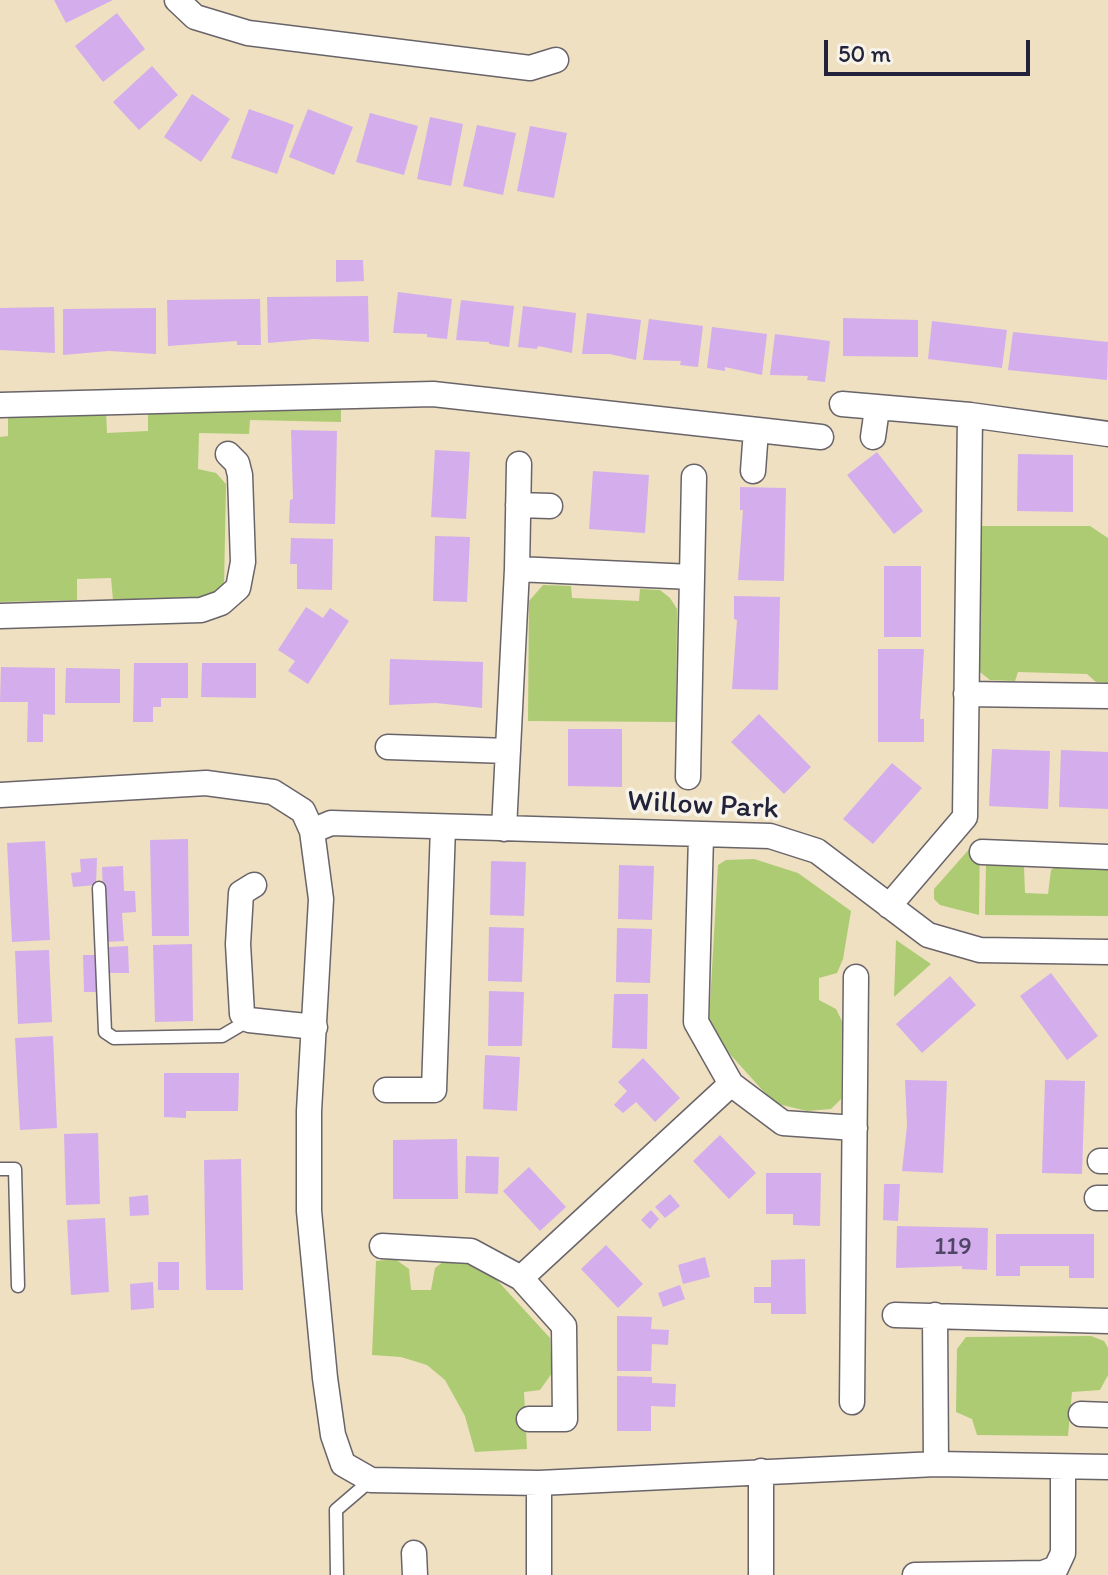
<!DOCTYPE html>
<html>
<head>
<meta charset="utf-8">
<style>
  body { margin:0 }
  #map { position:relative; width:1108px; height:1575px; overflow:hidden; background:#eee0c0; font-family:Itim,sans-serif }
  canvas { display:block }
  .scale { position:absolute; left:824px; top:40px; width:206px; height:36px; box-sizing:border-box; border:4px solid #22223b; border-top:0; padding-left:10px; font-size:24px; line-height:28px; white-space:nowrap; color:#22223b; -webkit-text-stroke:6px #f7f3e8; paint-order:stroke }
</style>
</head>
<body>
<div id="map">
<canvas width="1108" height="1575"></canvas>
<div class="scale">50 m</div>
</div>
<script>
const g = document.querySelector('canvas').getContext('2d');
g.lineJoin = 'round';
function paint(path, color) { g.fillStyle = color; g.fill(path, 'evenodd'); }
const poly = rows => new Path2D(rows.map(r => 'M' + r).join(''));
function strokePath(path, color, width, dash) { g.strokeStyle = color; g.lineWidth = width; g.lineCap = dash ? 'butt' : 'round'; g.setLineDash(dash || []); g.stroke(path); }
function write(font, color, halo, rows, align = 'center') {
  g.font = font + ' Itim,sans-serif'; g.lineWidth = 7; g.setLineDash([]); g.textBaseline = 'middle'; g.strokeStyle = halo; g.fillStyle = color; for (const [text, x, y, turn = 0] of rows) {
    g.save(); g.translate(x, y); g.rotate((+turn || 0) * Math.PI / 180); g.textAlign = isNaN(turn) ? turn : align; if (halo) g.strokeText(text, 0, 0); g.fillText(text, 0, 0); g.restore();
  }
}
const green = poly([
  [335,404,341,410,341,422,250,420,249,434,199,433,198,469,216,473,226,484,224,587,221,592,205,597,113,600,111,578,77,579,77,600,0,602,0,437,8,436,8,414,106,411,107,433,148,431,148,410],
  [980,526,1090,526,1108,538,1108,683,1096,682,1087,674,1018,672,1015,681,990,680,980,672,975,660],
  [543,585,571,586,572,598,639,601,640,589,660,590,670,598,677,609,676,722,528,721,529,601],
  [980,837,979,915,940,905,934,899,934,889],
  [754,859,798,873,851,911,843,959,837,973,819,978,819,1000,836,1009,842,1021,841,1099,831,1109,807,1111,774,1103,719,1042,709,1022,718,865,726,860],
  [986,863,1024,867,1025,893,1048,894,1051,870,1058,865,1108,866,1108,916,985,915],
  [896,940,931,964,894,997],
  [395,1259,409,1269,411,1290,431,1290,435,1268,444,1261,453,1259,485,1267,550,1338,552,1373,540,1390,524,1392,527,1449,475,1452,465,1416,445,1380,427,1365,401,1357,372,1355,376,1261],
  [1091,1336,1104,1341,1108,1348,1108,1375,1100,1390,1072,1392,1068,1436,977,1435,972,1419,956,1412,957,1349,966,1337]
]);
const building = poly([
  [54,0,113,0,66,23],
  [117,13,145,49,103,82,75,46],
  [152,66,178,95,139,130,113,102],
  [192,94,230,119,201,162,164,137],
  [249,109,294,125,277,174,231,158],
  [308,109,353,127,334,175,289,157],
  [370,113,418,126,404,175,356,162],
  [430,117,463,124,451,186,417,179],
  [477,125,516,133,503,195,463,186],
  [530,126,567,133,554,198,517,191],
  [336,260,363,260,364,281,336,282],
  [398,292,452,299,447,339,427,337,427,334,393,333],
  [368,296,369,342,314,339,268,343,267,297],
  [260,299,261,345,237,345,237,341,168,346,167,300],
  [461,300,514,306,509,347,489,344,489,342,456,340],
  [523,306,576,313,572,353,538,346,537,349,518,347],
  [54,307,55,353,0,350,0,308],
  [156,308,156,354,109,351,63,355,63,309],
  [587,313,641,320,636,360,610,354,582,354],
  [843,318,918,320,918,357,843,356],
  [649,319,703,326,698,367,680,365,681,361,643,360],
  [932,321,1007,330,1002,368,928,359],
  [712,327,767,334,762,375,725,367,725,371,707,368],
  [1013,332,1108,342,1107,380,1008,370],
  [775,334,830,341,825,382,807,380,808,376,770,375],
  [291,430,337,431,335,524,289,523,290,500,293,499],
  [435,450,470,452,466,519,431,517],
  [877,452,923,511,894,534,847,475],
  [1018,454,1073,455,1073,512,1017,511],
  [593,471,649,475,645,533,589,529],
  [740,487,786,488,784,581,738,580,743,510,740,510],
  [435,536,470,537,467,602,433,601],
  [291,538,333,539,332,590,297,589,297,564,290,564],
  [884,566,921,566,921,637,884,637],
  [734,596,780,597,778,690,732,689,737,620,734,619],
  [306,607,323,618,330,608,349,621,308,684,288,671,295,661,278,650],
  [878,649,924,649,920,719,924,719,924,742,878,742],
  [390,659,483,662,482,708,436,703,389,705],
  [134,663,188,663,188,698,161,698,161,707,153,707,153,722,133,722],
  [202,663,256,663,256,698,201,697],
  [1,667,55,668,55,715,43,714,43,742,27,742,28,702,0,702],
  [66,668,120,669,120,703,65,703],
  [759,714,811,767,784,794,731,742],
  [568,729,622,729,622,787,568,786],
  [992,749,1050,751,1048,809,989,806],
  [1061,750,1108,752,1108,809,1059,807],
  [892,763,922,788,873,844,843,819],
  [188,839,189,936,152,936,150,840],
  [45,841,50,940,12,942,7,843],
  [97,858,96,885,73,887,71,873,81,872,80,859],
  [491,861,526,862,524,916,490,915],
  [619,865,654,866,652,920,618,919],
  [123,866,124,891,135,891,136,912,122,913,124,941,105,942,102,867],
  [489,927,524,928,522,982,488,981],
  [617,928,652,929,650,983,616,982],
  [192,944,193,1021,155,1022,153,945],
  [128,946,129,973,110,973,109,947],
  [49,950,52,1022,18,1024,15,951],
  [83,955,98,955,99,992,84,992],
  [1051,973,1098,1036,1067,1060,1020,996],
  [950,976,976,1005,922,1053,896,1024],
  [489,991,524,992,522,1046,488,1046],
  [614,994,648,994,647,1049,612,1048],
  [53,1036,57,1128,20,1130,15,1038],
  [485,1055,520,1057,517,1111,483,1109],
  [643,1058,680,1098,655,1122,636,1102,623,1113,614,1105,627,1091,618,1082],
  [164,1073,239,1073,238,1111,186,1111,186,1118,164,1117],
  [905,1080,947,1081,943,1173,902,1171,907,1126],
  [1045,1080,1085,1081,1082,1174,1042,1173],
  [98,1133,100,1204,66,1205,64,1134],
  [720,1135,756,1173,729,1199,693,1161],
  [457,1139,458,1199,393,1199,393,1140],
  [466,1156,499,1157,498,1194,465,1193],
  [241,1159,243,1290,206,1290,204,1160],
  [529,1167,566,1207,540,1231,503,1191],
  [766,1173,821,1173,820,1226,793,1225,793,1214,766,1214],
  [884,1184,900,1184,898,1221,883,1220],
  [670,1194,680,1206,665,1218,655,1207],
  [148,1195,149,1215,130,1216,129,1197],
  [651,1210,659,1219,650,1229,641,1220],
  [105,1218,109,1292,71,1295,67,1220],
  [897,1226,988,1228,987,1270,962,1269,962,1266,896,1268],
  [996,1234,1094,1234,1094,1278,1069,1278,1069,1266,1020,1266,1020,1276,996,1276],
  [606,1245,643,1284,618,1308,581,1269],
  [705,1257,710,1277,683,1284,678,1265],
  [805,1259,806,1314,771,1314,771,1303,754,1303,754,1287,771,1287,771,1260],
  [158,1262,179,1262,179,1290,158,1290],
  [153,1282,154,1308,131,1310,130,1284],
  [680,1285,685,1299,663,1307,658,1293],
  [617,1316,652,1317,651,1329,669,1330,668,1345,652,1344,651,1371,617,1371],
  [617,1376,652,1377,652,1383,676,1384,675,1407,651,1406,651,1431,617,1431]
]);
const lane = poly([
  [99,888,105,1032,114,1038,222,1036,249,1020],
  [0,1169,15,1169,18,1286],
  [337,1575,336,1510,371,1480]
]);
const street = poly([
  [177,0,195,17,248,33,530,68,556,60],
  [842,404,970,415],
  [0,405,433,394,821,437],
  [873,437,877,409],
  [753,471,756,430],
  [518,505,550,506],
  [517,569,692,577,688,777],
  [692,577,694,477],
  [0,616,201,610,221,603,238,588,243,562,240,475,237,463,228,454],
  [966,694,1108,696],
  [388,747,508,751],
  [0,795,206,783,273,792,303,811,312,831,321,899,309,1111,309,1211,325,1378,333,1435,343,1464,371,1480,539,1483,936,1464,1108,1467],
  [504,829,517,569,519,464],
  [312,831,331,823,770,836,817,851,928,935,980,950,1108,952],
  [701,836,696,1022,731,1084,783,1123,855,1128],
  [982,852,1108,857],
  [254,885,241,893,238,944,242,1014,249,1020,315,1027],
  [889,906,965,817,970,415,1108,434],
  [386,1090,434,1090,443,827],
  [1100,1161,1108,1161],
  [1097,1198,1108,1198],
  [382,1246,471,1251,521,1278,564,1326,565,1419,529,1419],
  [521,1278,731,1084],
  [895,1315,1108,1321],
  [935,1315,936,1464],
  [852,1402,856,977],
  [1081,1414,1108,1415],
  [539,1483,539,1575],
  [414,1553,415,1575],
  [761,1575,761,1471],
  [915,1575,1043,1573,1056,1568,1063,1553,1063,1467]
]);
const numberNames = [
  ["119",953,1247]
];
const streetNames = [
  ["Willow Park",703,806,3]
];
paint(green, '#accb73');
paint(building, '#d4aeec');
strokePath(lane, '#69646a', 15);
strokePath(street, '#69646a', 27);
strokePath(lane, '#fff', 12);
strokePath(street, '#fff', 24);
write('26px', '#4e4567', null, numberNames);
write('30px', '#22223b', '#f7f3e8', streetNames);
</script>
</body>
</html>
